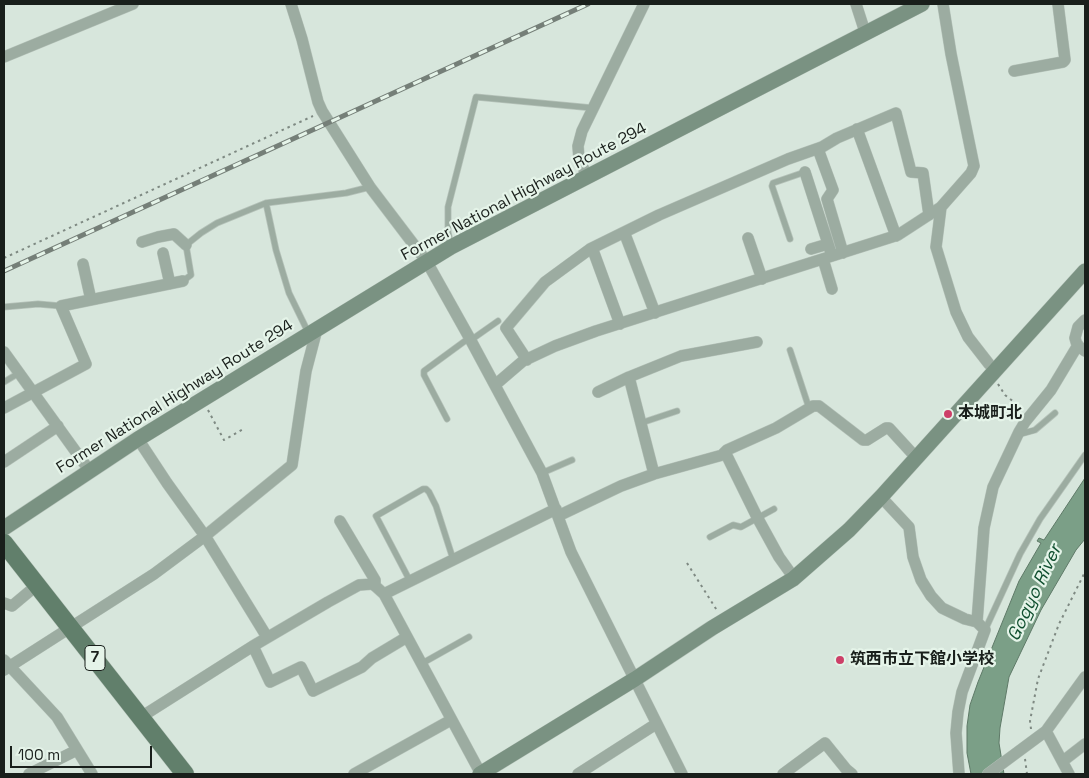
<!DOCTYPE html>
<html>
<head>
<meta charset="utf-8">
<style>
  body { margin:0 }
  #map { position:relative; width:1089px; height:778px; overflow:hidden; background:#d7e6dc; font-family:"Space Grotesk",sans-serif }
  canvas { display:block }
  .frame { position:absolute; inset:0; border:5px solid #191f1b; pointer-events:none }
  .scale { position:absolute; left:10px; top:746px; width:142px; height:22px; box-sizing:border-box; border:2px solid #191f1b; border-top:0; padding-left:6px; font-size:15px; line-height:18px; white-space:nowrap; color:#191f1b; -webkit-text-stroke:4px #e5f4e9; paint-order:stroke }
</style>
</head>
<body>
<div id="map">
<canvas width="1089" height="778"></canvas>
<div class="frame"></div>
<div class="scale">100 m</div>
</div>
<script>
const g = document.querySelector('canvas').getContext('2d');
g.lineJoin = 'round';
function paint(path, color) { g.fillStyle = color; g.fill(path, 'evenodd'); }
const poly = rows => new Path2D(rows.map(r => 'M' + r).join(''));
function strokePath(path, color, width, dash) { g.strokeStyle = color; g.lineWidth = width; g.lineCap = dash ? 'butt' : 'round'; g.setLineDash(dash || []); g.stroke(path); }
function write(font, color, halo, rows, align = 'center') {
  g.font = font + ' "Space Grotesk","Noto Sans JP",sans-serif'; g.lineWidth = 4.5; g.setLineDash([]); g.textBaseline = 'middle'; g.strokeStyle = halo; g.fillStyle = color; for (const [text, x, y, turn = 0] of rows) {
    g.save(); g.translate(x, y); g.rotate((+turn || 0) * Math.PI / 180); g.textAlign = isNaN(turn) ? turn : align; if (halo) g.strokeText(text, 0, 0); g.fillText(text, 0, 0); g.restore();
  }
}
const water = poly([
  [1085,478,1085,539,1076,550,1041,610,1009,677,1000,728,999,743,1004,774,971,774,967,753,967,726,970,705,978,682,1019,581,1041,543,1037,541,1039,538,1044,540,1085,478]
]);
const path = poly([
  [4,258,313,116],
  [998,384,1005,395,1023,409],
  [208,410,224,440,245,428],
  [687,563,718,612],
  [1031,729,1030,721,1038,679,1059,624,1085,572],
  [1025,759,1027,774]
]);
const lane = poly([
  [266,203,276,250,289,293,308,332],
  [790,239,772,186,773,183,805,172],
  [451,245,448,232,448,207,476,97,593,108],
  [183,281,191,275,186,245,201,233,217,223,266,203,346,193,370,187],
  [4,307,38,304,61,306],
  [471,340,498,321],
  [790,350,809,408],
  [4,382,19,373],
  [447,419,424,375,424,371,469,338],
  [641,423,677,411],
  [1017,435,1035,430,1055,413],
  [542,473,572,460],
  [710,537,733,525,741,527,774,509],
  [410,581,376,516,423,489,426,489,429,492,436,506,453,559],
  [985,630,1020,554,1040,519,1085,455],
  [421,664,469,637]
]);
const street = poly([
  [291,4,302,39,318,102,322,111,370,187,427,262,469,337,542,473,571,552,682,774],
  [856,4,865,32],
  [4,57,133,4],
  [1014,71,1063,62,1065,60,1058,4],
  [857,129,896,236],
  [818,149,833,190,827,199,843,253],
  [805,172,832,256],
  [587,176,579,159,578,146,582,131,644,4],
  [941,207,936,247,956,312,968,337,989,364],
  [626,237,655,313],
  [748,238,762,279],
  [142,242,158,237,174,234,186,245],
  [811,249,828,244],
  [163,253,170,284],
  [594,253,620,324],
  [823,259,832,289],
  [83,264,91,300],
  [1085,320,1078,327,1075,338,1077,345,1085,351],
  [4,352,89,470],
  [527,360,506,328,545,282,590,249,659,215,788,159,822,147,837,138,896,113,911,172,923,173,929,215],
  [629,377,681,356,757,342],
  [495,385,523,361,555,346,596,331,898,235,941,207,971,173,974,166,951,54,943,4],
  [598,392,629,377,654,474],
  [4,408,86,364,61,306,183,281],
  [138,439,167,483,205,536,267,637],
  [723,454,727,450,776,428,813,406,819,406,863,440,867,440,886,428,889,428,911,452],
  [4,462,58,426],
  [881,497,909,527,913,557,921,580,931,596,942,608,965,619,977,622,985,630,962,692,958,712,956,733,959,774],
  [558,516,621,486,654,474,726,454,757,517,779,557,789,571],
  [340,521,375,580,375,586],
  [384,594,556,509],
  [4,603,12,606,37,585],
  [977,622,984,528,993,487,1019,432,1025,422,1051,390,1078,345],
  [253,646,270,682,301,667,313,691,362,667,372,658,407,637],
  [4,660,57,717,92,774],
  [4,670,154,574,205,536,292,465,306,371,317,329],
  [141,717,253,646,328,602,359,585,373,584,384,594,481,774],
  [1046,731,1069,774],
  [1063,761,1085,744],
  [29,774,77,750],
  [354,774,451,720],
  [578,774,656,724],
  [783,774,825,743,846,769,852,774],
  [988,774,1046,731,1085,677]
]);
const secondary = poly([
  [4,528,138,439,451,247,922,4],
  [480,774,635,679,712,628,793,579,849,530,881,497,1085,271]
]);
const primary = poly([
  [4,543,185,774]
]);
const rail = poly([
  [4,271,588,4]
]);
const markers = [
  [948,414,5,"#cd3f68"],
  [840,660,5,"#cd3f68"]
];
const shields = [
  [95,658,20]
];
const shieldNames = [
  ["7",95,658]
];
const streetNames = [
  ["Former National Highway Route 294",524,192,-28],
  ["Former National Highway Route 294",175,397,-32]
];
const poiNames = [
  ["本城町北",958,414],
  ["筑西市立下館小学校",850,660]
];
const waterNames = [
  ["Gogyo River",1035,593,-65]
];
paint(water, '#7b9f87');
strokePath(water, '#5e7967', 1);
strokePath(lane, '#b5c2b9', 7);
strokePath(street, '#b5c2b9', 12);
strokePath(secondary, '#b5c2b9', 16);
strokePath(primary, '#b5c2b9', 19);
strokePath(path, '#7e8982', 2, [2.5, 4]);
strokePath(lane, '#9caca1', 5.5);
strokePath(street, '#9caca1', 11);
strokePath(secondary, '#7a9282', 15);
strokePath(primary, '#617f6b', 18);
strokePath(rail, '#757f78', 5);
strokePath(rail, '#e5f4e9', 3, [9]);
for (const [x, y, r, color] of markers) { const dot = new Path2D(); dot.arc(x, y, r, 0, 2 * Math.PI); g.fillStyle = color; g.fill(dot); strokePath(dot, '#e5f4e9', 2); }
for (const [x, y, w] of shields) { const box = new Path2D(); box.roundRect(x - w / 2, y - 12.5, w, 25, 4); g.fillStyle = '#e5f4e9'; g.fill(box); strokePath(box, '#191f1b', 1); }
write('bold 15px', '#191f1b', null, shieldNames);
write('16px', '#191f1b', '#e5f4e9', streetNames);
write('bold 16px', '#191f1b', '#e5f4e9', poiNames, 'left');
write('italic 18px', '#115030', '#e5f4e9', waterNames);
</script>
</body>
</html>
